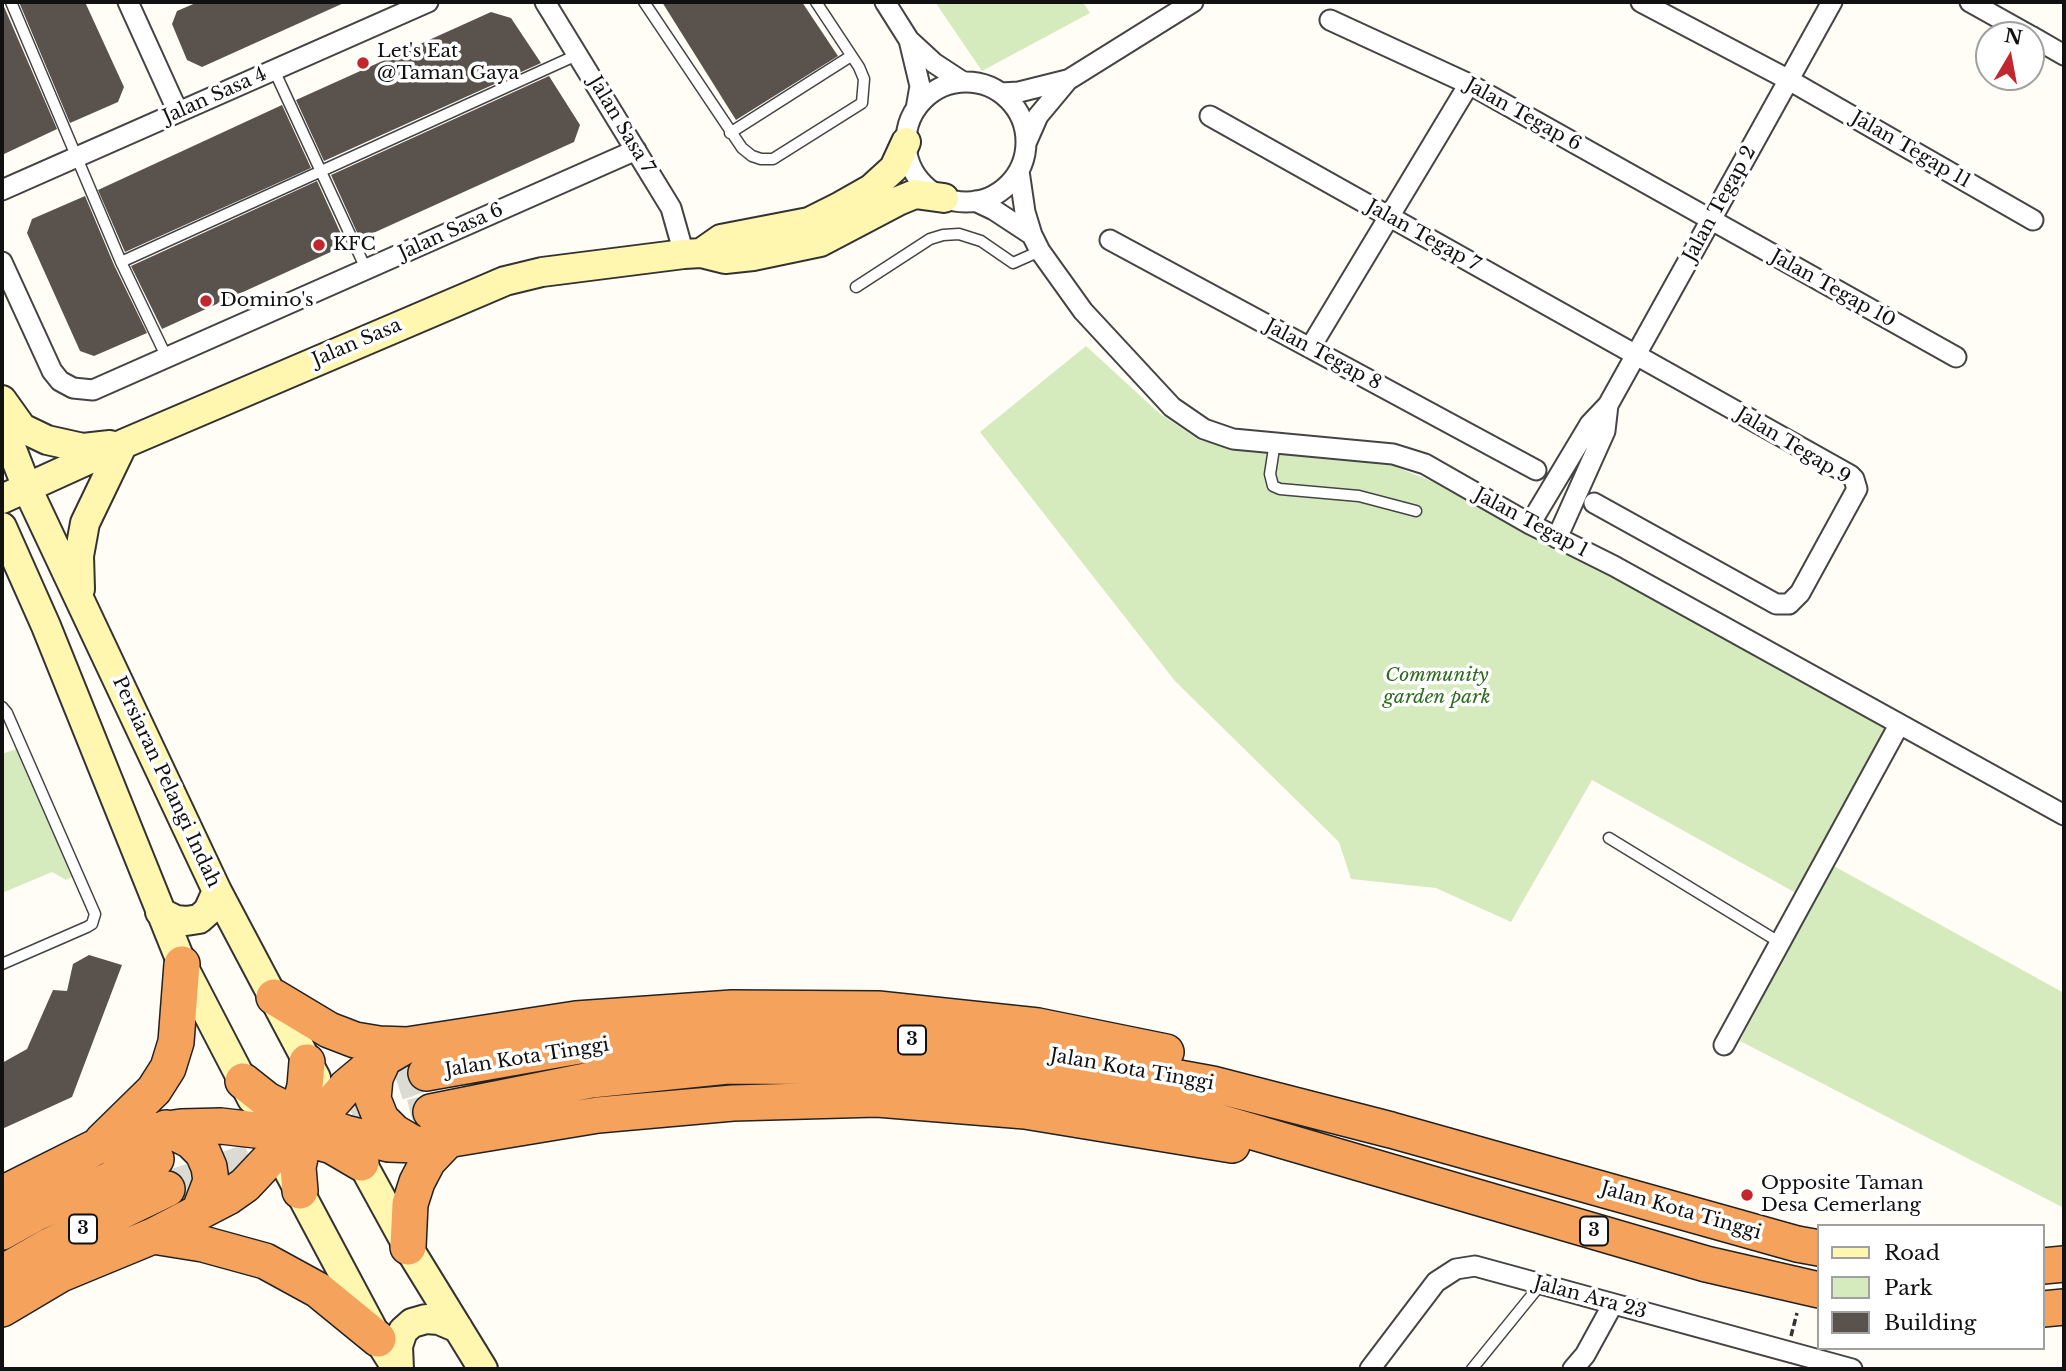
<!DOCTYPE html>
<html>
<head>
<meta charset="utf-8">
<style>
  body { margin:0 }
  #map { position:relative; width:2066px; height:1371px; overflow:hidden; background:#fffdf5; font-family:"Libre Baskerville",serif }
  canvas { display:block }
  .frame { position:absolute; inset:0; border:4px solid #111; pointer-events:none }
  .legend { position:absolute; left:1817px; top:1224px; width:228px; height:126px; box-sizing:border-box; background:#fff; border:2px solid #a0a0a0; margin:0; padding:9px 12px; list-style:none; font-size:21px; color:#111 }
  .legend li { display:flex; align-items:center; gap:14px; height:35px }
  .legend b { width:35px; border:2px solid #a0a0a0 }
  .north { position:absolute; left:1975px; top:21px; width:70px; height:70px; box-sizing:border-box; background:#fff; border:2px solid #a0a0a0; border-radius:50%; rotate:10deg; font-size:19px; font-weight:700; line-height:28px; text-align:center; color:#111 }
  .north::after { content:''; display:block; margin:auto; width:24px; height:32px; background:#c4262e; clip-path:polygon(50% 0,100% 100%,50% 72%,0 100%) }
</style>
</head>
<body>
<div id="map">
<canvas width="2066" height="1371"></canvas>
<div class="frame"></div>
<ul class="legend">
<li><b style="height:9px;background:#fff6b0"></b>Road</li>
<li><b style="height:19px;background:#d5ebbd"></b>Park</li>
<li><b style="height:19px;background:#5a524d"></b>Building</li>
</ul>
<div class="north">N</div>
</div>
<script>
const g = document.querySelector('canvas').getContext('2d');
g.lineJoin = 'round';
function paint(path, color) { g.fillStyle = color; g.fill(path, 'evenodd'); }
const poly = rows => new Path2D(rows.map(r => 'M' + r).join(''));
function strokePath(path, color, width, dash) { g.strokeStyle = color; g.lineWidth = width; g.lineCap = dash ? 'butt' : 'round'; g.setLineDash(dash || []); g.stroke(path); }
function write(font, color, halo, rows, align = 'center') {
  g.font = font + ' "Libre Baskerville",serif'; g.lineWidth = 7; g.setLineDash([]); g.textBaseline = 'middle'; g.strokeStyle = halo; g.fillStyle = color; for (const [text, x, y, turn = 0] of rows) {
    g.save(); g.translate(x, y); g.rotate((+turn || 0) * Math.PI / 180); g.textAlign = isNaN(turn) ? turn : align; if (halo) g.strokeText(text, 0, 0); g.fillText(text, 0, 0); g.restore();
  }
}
const green = poly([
  [935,2,1083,2,1090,13,982,71],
  [1086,346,1159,413,1199,440,1237,449,1391,465,1444,486,1610,571,1887,727,1796,893,1592,780,1511,922,1436,888,1351,879,1339,842,1175,681,980,432],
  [16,749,72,877,66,880,52,872,2,893,2,754],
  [1832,865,2064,993,2064,1208,1740,1041]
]);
const building = poly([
  [2,2,57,129,2,155],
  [19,2,85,2,124,87,118,102,70,123],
  [198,2,346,2,202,67,187,60,172,24,177,11],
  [662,2,802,2,838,56,736,120],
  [491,12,511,18,541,63,324,161,296,100],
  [549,76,580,125,574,142,360,239,331,175],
  [282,105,311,168,125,252,98,190],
  [317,181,346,245,162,329,131,266],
  [85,196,114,265,147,333,94,356,80,351,27,233,32,219],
  [89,955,122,965,72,1097,2,1129,2,1063,27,1049,53,990,67,991,73,964]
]);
const highwayTunnel = poly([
  [347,1100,426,1073],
  [360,1130,431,1112],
  [167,1189,285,1149]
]);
const path = poly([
  [1791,1336,1797,1313]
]);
const lane = poly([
  [11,2,121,262,167,358],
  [644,2,742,148,752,156,761,159,773,159,862,103,864,79,859,67,816,2],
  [274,70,366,269],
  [730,133,851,56],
  [121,262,579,54],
  [856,287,930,239,943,235,959,234,981,241,1013,263,1040,251],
  [1275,442,1270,474,1273,486,1280,489,1359,496,1416,511],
  [2,707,7,713,95,914,92,924,87,927,2,964],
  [1609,838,1779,942],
  [1472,1369,1541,1284]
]);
const street = poly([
  [128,2,178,112],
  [545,2,671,208,684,254],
  [885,2,909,40,934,63,963,82],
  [1641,2,1789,80,2033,220],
  [1970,2,2029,35],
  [1330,20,1469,84,1956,357],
  [2031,36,2064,55],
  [909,40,920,86,916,109],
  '906 142a60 60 0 1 1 120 0a60 60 0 1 1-120 0Z',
  [1001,93,1019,92,1067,80],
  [1210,116,1850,475,1854,479,1857,489,1800,593,1789,604,1776,604,1594,503],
  [1027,141,1038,116,1068,80,1193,2],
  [1019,171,1025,212,1032,235,1040,251,1083,311,1172,407,1204,429,1233,439,1393,454,1425,464,1530,524,1614,566,2064,815],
  [2,190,428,2],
  [975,201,994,210,1032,235],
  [1110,240,1536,470],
  [2,262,52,371,60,381,73,388,93,390,636,150],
  [1310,348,1469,84],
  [1530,524,1590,424,1608,405,1832,2],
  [1557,538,1605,431,1608,405],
  [1724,1045,1899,725],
  [1370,1369,1436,1282,1456,1269,1475,1266,1852,1369],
  [1573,1369,1585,1355,1613,1304]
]);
const secondary = poly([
  [701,253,721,239,809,222,841,206,871,189,894,168,906,142],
  [2,400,22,428,47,440,83,448,110,445],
  [2,424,27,488,217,891,316,1078],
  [2,499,123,444,505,281,542,272,684,254,701,253,725,259,753,256,820,242,898,201,915,194,944,198],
  [2,527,46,626,182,964,252,1099],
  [80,589,79,556,85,523,123,444],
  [160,912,176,920,186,921,199,919,208,911,217,891],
  [352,1145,408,1247,483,1369],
  [289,1172,378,1339,397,1369],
  [399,1369,398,1346,403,1331,412,1323,426,1319,439,1320,458,1328]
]);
const highway = poly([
  [274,997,329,1030,355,1040,379,1044,407,1045,576,1019,732,1008,878,1009,1038,1026,1166,1052],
  [385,1056,375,1078,373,1099,381,1119,394,1132,416,1145],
  [426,1073,579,1046,728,1036,875,1037,1030,1051,1212,1084,1391,1130,1797,1244,1819,1248],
  [243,1081,267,1100,299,1116,345,1133,389,1144,416,1145,598,1115,733,1103,877,1099,1025,1111,1232,1145],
  [431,1112,591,1080,728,1066,880,1067,1027,1082,1202,1117,1706,1264,1819,1290],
  [166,1128,191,1141,203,1153,209,1167,211,1181,199,1212],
  [102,1141,154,1090,168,1068,176,1042,182,964],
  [300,1191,298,1167,301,1153,315,1122,346,1087,371,1066,407,1045],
  [2,1194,94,1148,139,1133,181,1127,221,1126,290,1134,332,1146,361,1163],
  [2,1232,36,1213,156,1159],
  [153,1236,203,1244,265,1261,318,1290,378,1339],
  [408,1247,410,1204,417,1182,428,1161,448,1140],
  [2043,1266,2064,1264],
  [2,1273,49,1246,167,1189],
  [2,1309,61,1274,153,1236,228,1197,245,1185,277,1151,295,1125,305,1086,307,1062],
  [2043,1309,2064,1307]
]);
const markers = [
  [363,63,7,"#c4262e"],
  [319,245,7,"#c4262e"],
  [206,301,7,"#c4262e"],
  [1747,1195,7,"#c4262e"]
];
const shields = [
  [912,1040,28],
  [83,1229,28],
  [1594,1231,28]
];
const shieldNames = [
  ["3",912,1040],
  ["3",83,1229],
  ["3",1594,1231]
];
const poiNames = [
  ["Let's Eat",377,52],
  ["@Taman Gaya",377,74],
  ["KFC",333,245],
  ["Domino's",220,301],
  ["Opposite Taman",1761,1184],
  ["Desa Cemerlang",1761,1206]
];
const streetNames = [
  ["Jalan Sasa 4",215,96,-24],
  ["Jalan Tegap 6",1523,115,29],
  ["Jalan Sasa 7",621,125,59],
  ["Jalan Tegap 11",1911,150,30],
  ["Jalan Tegap 2",1720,204,-61],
  ["Jalan Sasa 6",451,232,-24],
  ["Jalan Tegap 7",1423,236,29],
  ["Jalan Tegap 10",1833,289,29],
  ["Jalan Sasa",357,343,-23],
  ["Jalan Tegap 8",1323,355,28],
  ["Jalan Tegap 9",1793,446,31],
  ["Jalan Tegap 1",1531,523,28],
  ["Persiaran Pelangi Indah",166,782,65],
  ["Jalan Kota Tinggi",527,1058,-9],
  ["Jalan Kota Tinggi",1132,1070,10],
  ["Jalan Kota Tinggi",1681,1211,16],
  ["Jalan Ara 23",1590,1298,15]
];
const parkNames = [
  ["Community",1437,676],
  ["garden park",1437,698]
];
paint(green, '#d5ebbd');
paint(building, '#5a524d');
strokePath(highwayTunnel, '#dbdad3', 35, [35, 18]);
strokePath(lane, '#444', 13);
strokePath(street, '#444', 23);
strokePath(secondary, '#333', 32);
strokePath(highway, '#222', 38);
strokePath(path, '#333', 3.5, [7, 3.5]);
strokePath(lane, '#fff', 10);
strokePath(street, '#fff', 19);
strokePath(secondary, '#fff6b0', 28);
strokePath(highway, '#f5a25d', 35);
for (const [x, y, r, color] of markers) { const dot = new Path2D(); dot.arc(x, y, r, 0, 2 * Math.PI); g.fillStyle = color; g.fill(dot); strokePath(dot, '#fff', 2.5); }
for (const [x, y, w] of shields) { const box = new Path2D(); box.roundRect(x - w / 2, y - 14.5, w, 29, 5); g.fillStyle = '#fff'; g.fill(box); strokePath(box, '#111', 2); }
write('bold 18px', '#111', null, shieldNames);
write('19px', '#111', '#fff', poiNames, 'left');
write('19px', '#111', '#fff', streetNames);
write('italic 19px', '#2f6b1f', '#fff', parkNames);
</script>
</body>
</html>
